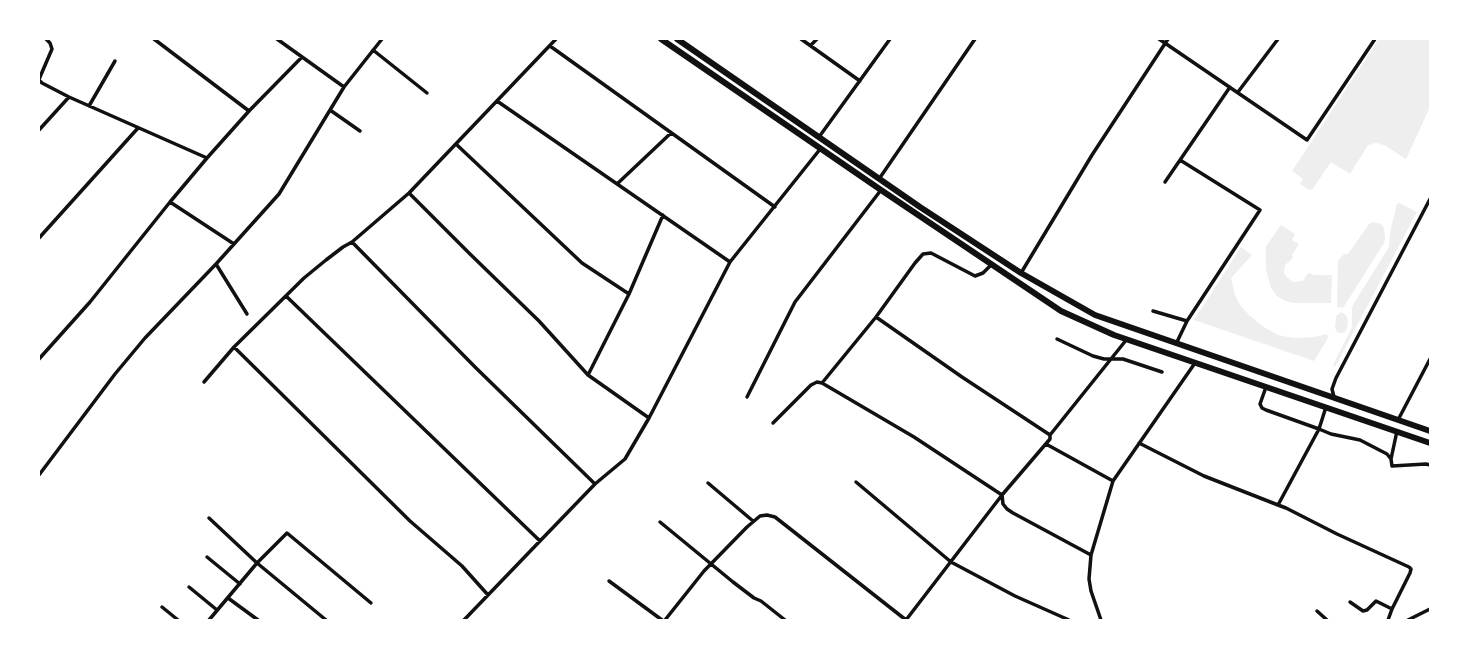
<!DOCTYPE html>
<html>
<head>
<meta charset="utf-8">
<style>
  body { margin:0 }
  #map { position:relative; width:1469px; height:659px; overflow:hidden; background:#fff; font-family:"IBM Plex Serif",serif }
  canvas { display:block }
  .frame { position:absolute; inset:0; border:40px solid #fff; pointer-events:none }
</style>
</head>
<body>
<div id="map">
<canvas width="1469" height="659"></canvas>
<div class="frame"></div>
</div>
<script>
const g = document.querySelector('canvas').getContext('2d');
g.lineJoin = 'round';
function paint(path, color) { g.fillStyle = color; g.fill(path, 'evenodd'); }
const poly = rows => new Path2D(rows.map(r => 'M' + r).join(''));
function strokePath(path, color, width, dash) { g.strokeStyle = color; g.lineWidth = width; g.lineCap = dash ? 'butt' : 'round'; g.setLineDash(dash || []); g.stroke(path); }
const green = poly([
  [1379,39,1430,39,1430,107,1406,159,1384,145,1376,143,1368,145,1350,174,1331,162,1312,190,1310,189,1309,190,1300,184,1303,179,1292,171],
  [1399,203,1417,212,1335,367,1333,365,1352,327,1352,308,1354,303,1389,247,1390,232,1397,204],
  [1373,222,1381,224,1384,228,1385,238,1384,243,1343,308,1337,307,1338,261,1344,254,1348,254,1369,224],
  [1281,225,1295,234,1292,240,1299,244,1292,255,1293,257,1292,259,1285,265,1284,273,1286,276,1291,281,1295,282,1302,281,1305,278,1307,274,1309,273,1314,275,1332,275,1331,303,1295,303,1285,301,1277,296,1271,288,1266,270,1266,246],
  [1241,247,1252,255,1231,278,1235,295,1240,305,1249,315,1264,327,1278,335,1294,338,1314,337,1327,334,1328,338,1314,361,1194,320],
  [1341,312,1346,315,1348,321,1347,329,1345,332,1341,333,1337,332,1335,328,1336,316]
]);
const minor = poly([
  [46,39,50,43,52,49,40,77,39,80,42,83,69,97,207,158],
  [154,39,249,111],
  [277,39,344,87],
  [801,39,860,81],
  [1159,39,1307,140,1375,39],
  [811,45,817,39],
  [550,46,775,207],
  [373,50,427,93],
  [1238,92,1278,39],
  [497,101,730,262],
  [89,106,115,61],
  [330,110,360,131],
  [39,130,69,97],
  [819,137,890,39],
  [457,145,582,263,629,294],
  [879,179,975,39],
  [1165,182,1230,87],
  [617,184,671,133],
  [409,193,470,254,539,321,588,375,649,418],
  [170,202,234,244],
  [39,238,138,128],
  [352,242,475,367,595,484],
  [216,264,247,314],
  [1021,273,1092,155,1168,39],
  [286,296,540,541,595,484,625,459,649,418,730,262,821,148],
  [1153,311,1187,321],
  [876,317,962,377,1050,435],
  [1057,339,1093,356,1104,359,1123,359,1162,372],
  [1176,344,1187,321,1260,210,1180,160],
  [234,347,410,521,462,566,488,595],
  [39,359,90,302,170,202,207,158,249,111,302,57],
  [588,375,629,294,663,215],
  [204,382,234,347,304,278,326,260,343,247,352,242,409,193,556,39],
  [822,383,914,437,1002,495,1003,504,1007,509,1013,513,1091,555],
  [1266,387,1260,404,1262,408,1266,410,1319,429,1326,407],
  [747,397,795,302,881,190],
  [1334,397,1332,389,1336,378,1430,199],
  [1398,420,1430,359],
  [773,423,811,385,817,382,822,383,876,317,915,263,923,254,931,253,975,276,983,273,991,265],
  [1139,443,1204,476,1278,505],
  [1046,444,1113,481],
  [1391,459,1397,431],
  [39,475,115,374,145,338,216,264,279,194,344,87,382,39],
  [856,482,951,562,1015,596,1069,620],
  [708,483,753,521],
  [209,518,257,563,326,620],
  [660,522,733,582,754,598,761,601,785,620],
  [207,557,240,584],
  [609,581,662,620],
  [189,587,217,610],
  [228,598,258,620],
  [1350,602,1363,611,1367,610,1376,601,1392,609],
  [162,607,178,620],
  [1317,611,1327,620],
  [209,620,257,563,287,533,371,603],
  [464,620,540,541],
  [665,620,704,571,747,527,760,516,767,515,775,517,906,620],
  [906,620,1002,495,1050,439,1050,435,1127,339],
  [1101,620,1091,591,1089,579,1091,555,1113,481,1195,363],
  [1388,620,1392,609,1410,573,1411,569,1409,567,1337,534,1286,508,1278,505,1319,429,1331,434,1360,440,1387,454,1391,459,1392,466,1426,464,1430,465],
  [1408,620,1430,609]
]);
const trunk = poly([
  [661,39,881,190,1061,311,1114,335,1430,443],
  [677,39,920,207,1021,273,1095,315,1430,431]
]);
paint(green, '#eee');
strokePath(minor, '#111', 3.5);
strokePath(trunk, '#111', 6);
</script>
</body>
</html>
